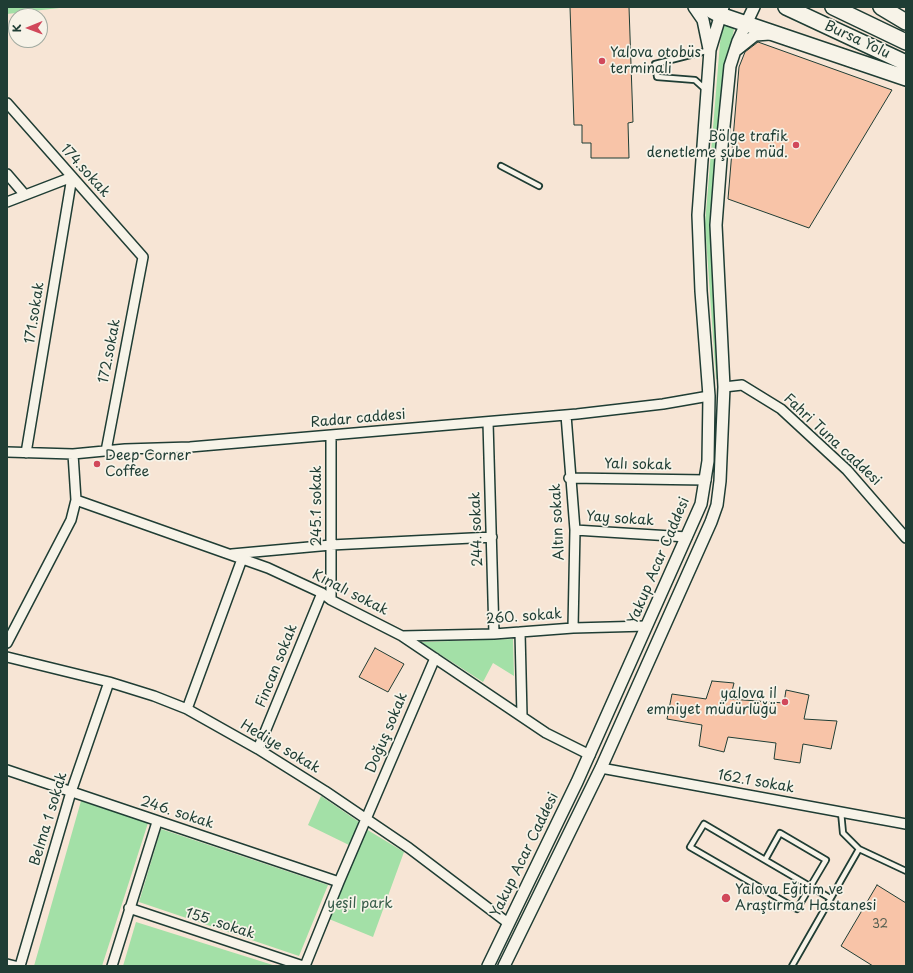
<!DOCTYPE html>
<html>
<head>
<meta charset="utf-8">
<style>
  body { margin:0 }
  #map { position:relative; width:913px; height:973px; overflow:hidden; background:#f7e5d5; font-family:"Playpen Sans",sans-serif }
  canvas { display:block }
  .frame { position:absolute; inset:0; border:8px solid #1f3d34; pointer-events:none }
  .north { position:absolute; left:8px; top:8px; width:40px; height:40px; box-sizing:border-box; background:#f7f3e8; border:1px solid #a1aaa0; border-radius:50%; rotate:269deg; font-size:11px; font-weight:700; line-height:16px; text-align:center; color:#1f3d34 }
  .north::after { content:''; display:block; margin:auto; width:14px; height:18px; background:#d1495b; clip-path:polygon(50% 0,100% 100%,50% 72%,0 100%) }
</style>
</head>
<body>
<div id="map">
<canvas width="913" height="973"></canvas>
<div class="frame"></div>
<div class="north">K</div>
</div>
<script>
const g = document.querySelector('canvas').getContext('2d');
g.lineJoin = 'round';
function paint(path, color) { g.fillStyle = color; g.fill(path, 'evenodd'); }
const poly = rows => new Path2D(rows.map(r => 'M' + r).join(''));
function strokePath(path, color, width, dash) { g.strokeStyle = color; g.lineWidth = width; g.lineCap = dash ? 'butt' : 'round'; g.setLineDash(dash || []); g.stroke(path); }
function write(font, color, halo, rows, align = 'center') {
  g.font = font + ' "Playpen Sans",sans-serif'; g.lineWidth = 3.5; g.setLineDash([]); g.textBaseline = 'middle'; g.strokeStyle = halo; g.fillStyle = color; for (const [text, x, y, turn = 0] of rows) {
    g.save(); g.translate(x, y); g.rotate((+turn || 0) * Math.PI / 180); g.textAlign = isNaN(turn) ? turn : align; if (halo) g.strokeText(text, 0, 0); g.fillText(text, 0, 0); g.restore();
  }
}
const green = poly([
  [7,7,68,7,7,14],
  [724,22,735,25,723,79,710,232,718,380,716,379,705,224,720,43],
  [513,639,514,676,493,663,483,682,421,642],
  [321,796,359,822,349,845,308,825],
  [81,801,148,823,102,966,34,966],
  [161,829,328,885,299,956,139,902],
  [366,829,404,852,373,937,329,919],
  [136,922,276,966,123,966]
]);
const building = poly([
  [570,7,629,7,633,122,628,123,629,158,591,158,591,143,582,143,582,125,574,125,570,7],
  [758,42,892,90,809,228,728,199,739,67,745,52,758,42],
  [375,648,404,664,388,692,359,677,375,648],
  [712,681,734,683,730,699,784,703,786,690,809,695,804,719,837,721,831,749,803,744,800,763,774,759,776,743,728,737,724,752,699,746,702,725,667,719,672,694,706,699,712,681],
  [877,885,906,903,906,966,873,966,841,946,877,885]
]);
const service = poly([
  [705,89,695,80,657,77,655,64,710,50],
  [501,166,539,186],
  [841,812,843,833,859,849,906,871],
  [704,824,765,860,780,833,826,860,797,909,690,847,704,824],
  [765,860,830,898],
  [792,966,859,849]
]);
const minor = poly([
  [7,103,143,257,106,451],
  [7,174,25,195],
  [7,202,72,177],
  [724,387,742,385,781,409,847,470,906,538],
  [566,415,575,530,573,628],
  [488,422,494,634],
  [331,435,331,600],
  [7,452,73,454,125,449,190,447,577,414,663,404,709,396],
  [26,453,72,177],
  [569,478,706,480],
  [76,500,268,568,322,593,331,600,402,636,546,733,590,755],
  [575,530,687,537],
  [232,554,331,545,492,537],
  [520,632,522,716],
  [402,636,494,634,573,628,647,626],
  [7,643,71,520,76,500,73,454],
  [7,657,109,682,154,696,187,709,258,749,325,791,409,848,508,923],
  [187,709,242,559],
  [258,749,322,593],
  [601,768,906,824],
  [7,770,339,882],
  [129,908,303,966],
  [7,964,15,966],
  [20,966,71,792,109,682],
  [112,966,157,822],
  [305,966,339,882,435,658]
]);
const tertiary = poly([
  [694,7,703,20,709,49],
  [735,51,755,35,770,34],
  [488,966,577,782,701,504,708,461,709,396,701,291,698,215,710,50,723,7],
  [504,966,601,768,711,522,717,505,720,481,724,387,716,225,722,146,730,66,738,41,754,7]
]);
const trunk = poly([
  [705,7,720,15,906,78],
  [786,7,906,63],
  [833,7,906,42],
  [881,7,906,22]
]);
const markers = [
  [602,61,4,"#d1495b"],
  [796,145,4,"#d1495b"],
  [97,464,4,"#d1495b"],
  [785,702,4,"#d1495b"],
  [726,898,5,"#d1495b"]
];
const numberNames = [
  ["32",880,925]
];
const streetNames = [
  ["Bursa Yolu",857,40,25],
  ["174.sokak",85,171,48],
  ["171.sokak",35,313,-81],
  ["172.sokak",110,351,-79],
  ["Radar caddesi",358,419,-5],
  ["Fahri Tuna caddesi",832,440,43],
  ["Yalı sokak",638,465,1],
  ["245.1 sokak",317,506,-90],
  ["Yay sokak",620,519,4],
  ["Altın sokak",558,522,-93],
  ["244. sokak",477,529,-92],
  ["Yakup Acar Caddesi",659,561,-67],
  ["Kınalı sokak",350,593,27],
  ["260. sokak",524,617,-4],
  ["Fincan sokak",277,666,-68],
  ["Doğuş sokak",387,733,-67],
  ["Hediye sokak",280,747,31],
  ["162.1 sokak",756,782,10],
  ["246. sokak",177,813,18],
  ["Belma 1 sokak",49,819,-73],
  ["Yakup Acar Caddesi",525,855,-64],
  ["155 .sokak",220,924,18]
];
const poiNames = [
  ["Yalova otobüs",610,53],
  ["terminali",610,69],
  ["Bölge trafik",788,137,"right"],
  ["denetleme şube müd.",788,153,"right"],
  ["Deep Corner",105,456],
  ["Coffee",105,472],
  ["yalova il",777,694,"right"],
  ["emniyet müdürlüğü",777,710,"right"],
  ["Yalova Eğitim ve",735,890],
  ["Araştırma Hastanesi",735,906]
];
const parkNames = [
  ["yeşil park",360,904]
];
paint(green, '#a3e0a7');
paint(building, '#f8c4a8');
strokePath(building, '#1f3d34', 1);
strokePath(service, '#1f3d34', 8);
strokePath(minor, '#1f3d34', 12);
strokePath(tertiary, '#1f3d34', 14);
strokePath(trunk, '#1f3d34', 18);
strokePath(service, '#f7f3e8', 4.5);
strokePath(minor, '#f7f3e8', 9);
strokePath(tertiary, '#f7f3e8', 11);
strokePath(trunk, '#f7f3e8', 15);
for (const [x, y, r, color] of markers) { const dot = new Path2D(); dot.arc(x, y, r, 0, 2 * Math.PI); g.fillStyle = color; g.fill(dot); strokePath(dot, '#f7f3e8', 1.5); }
write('12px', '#555f51', null, numberNames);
write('14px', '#1f3d34', '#f7f3e8', streetNames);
write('14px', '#1f3d34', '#f7f3e8', poiNames, 'left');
write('14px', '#395e4b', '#f7f3e8', parkNames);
</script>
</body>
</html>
